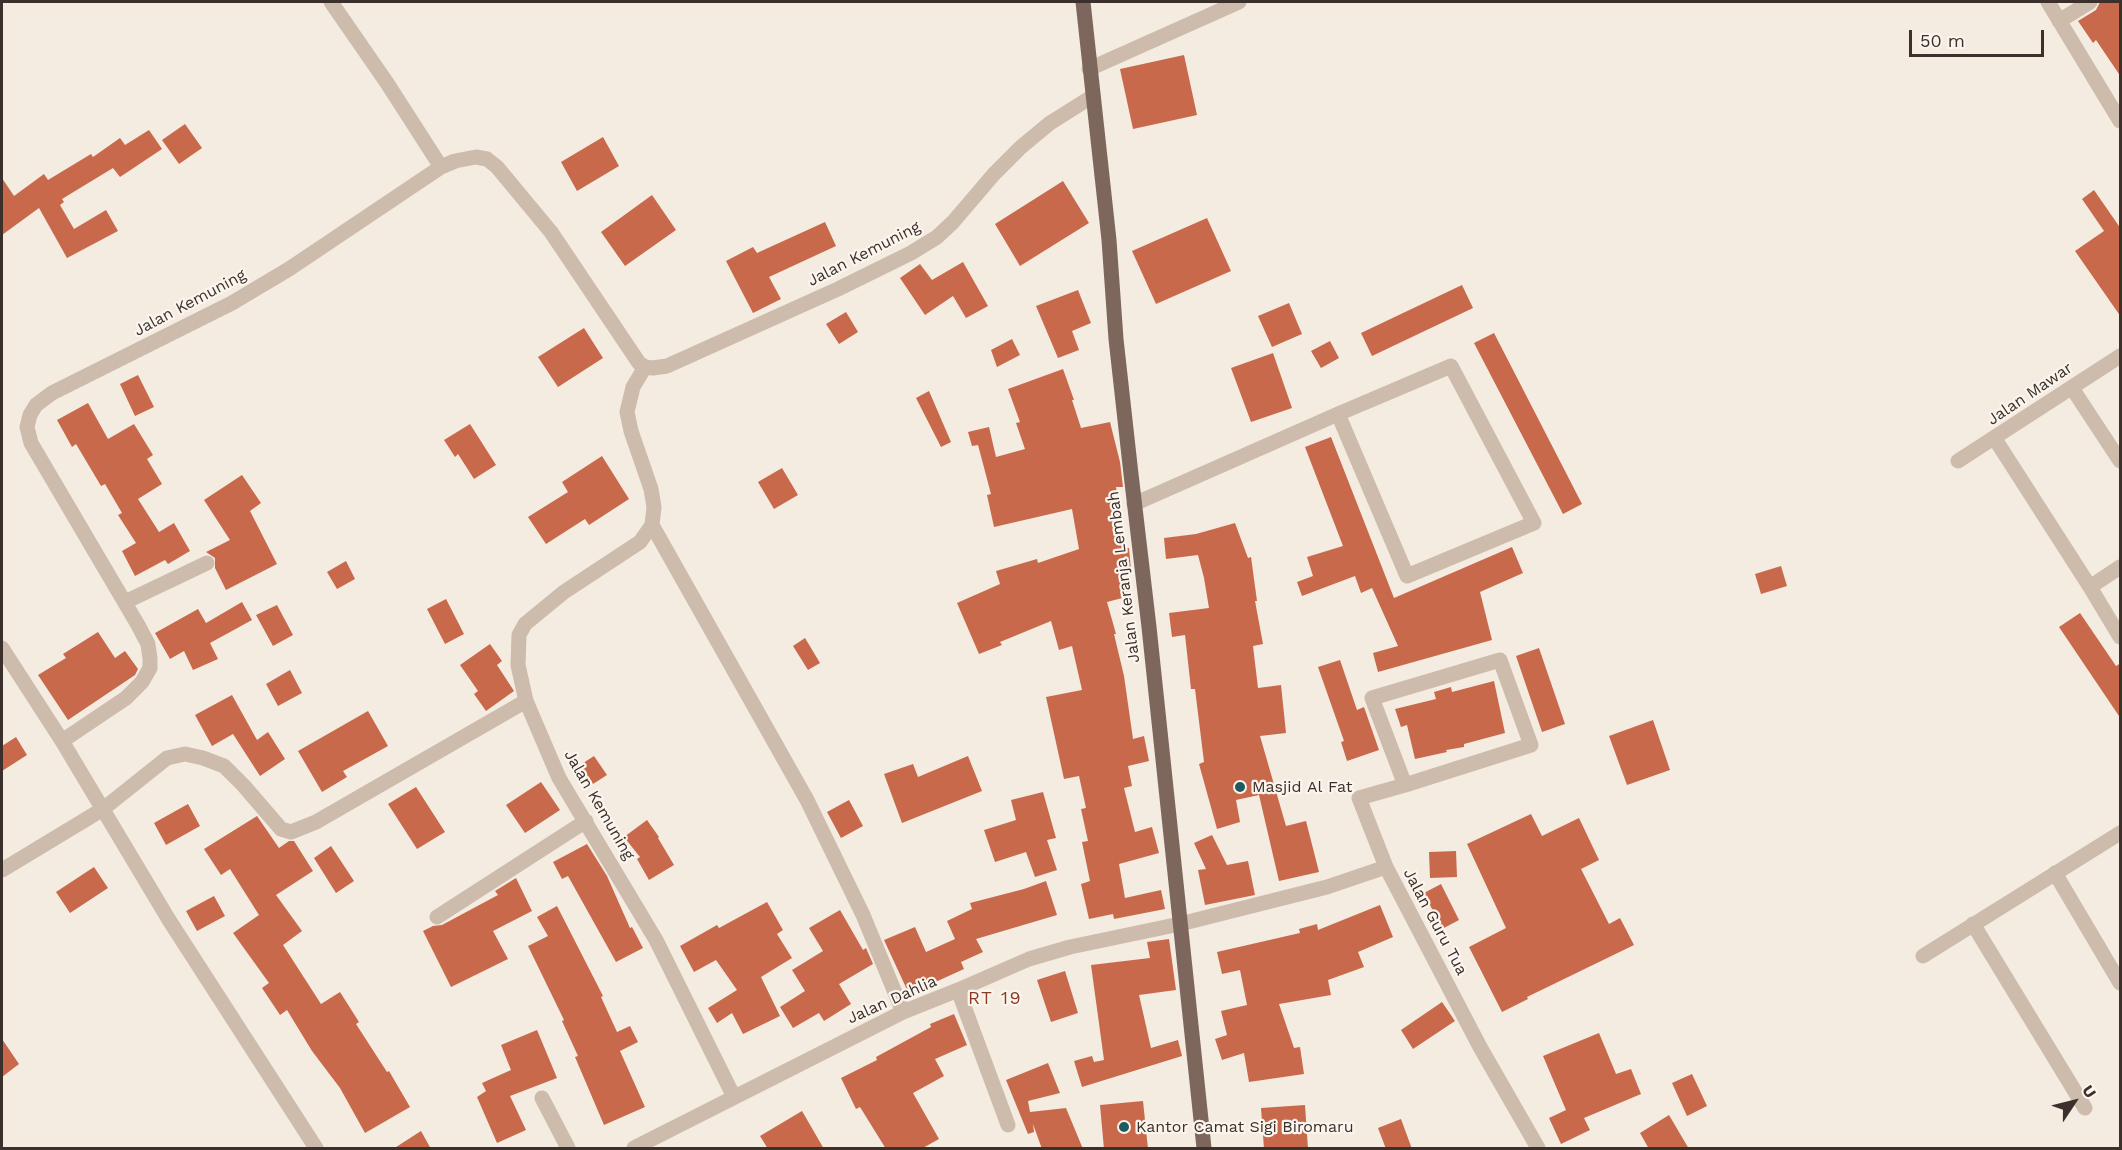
<!DOCTYPE html>
<html>
<head>
<meta charset="utf-8">
<style>
  body { margin:0 }
  #map { position:relative; width:2122px; height:1150px; overflow:hidden; background:#f4ebe1; font-family:"Work Sans",sans-serif }
  canvas { display:block }
  .frame { position:absolute; inset:0; border:3px solid #3b302b; pointer-events:none }
  .north { position:absolute; left:2044px; top:1072px; width:60px; height:60px; -webkit-text-stroke:4px #fbf5ee; paint-order:stroke; rotate:55deg; font-size:16px; font-weight:700; line-height:24px; text-align:center; color:#3b302b }
  .north::after { content:''; display:block; margin:auto; width:21px; height:27px; background:#3b302b; clip-path:polygon(50% 0,100% 100%,50% 72%,0 100%) }
  .scale { position:absolute; left:1909px; top:30px; width:135px; height:27px; box-sizing:border-box; border:3px solid #3b302b; border-top:0; padding-left:8px; font-size:18px; line-height:21px; white-space:nowrap; color:#3b302b; -webkit-text-stroke:4px #fbf5ee; paint-order:stroke }
</style>
</head>
<body>
<div id="map">
<canvas width="2122" height="1150"></canvas>
<div class="frame"></div>
<div class="north">U</div>
<div class="scale">50 m</div>
</div>
<script>
const g = document.querySelector('canvas').getContext('2d');
g.lineJoin = 'round';
function paint(path, color) { g.fillStyle = color; g.fill(path, 'evenodd'); }
const poly = rows => new Path2D(rows.map(r => 'M' + r).join(''));
function strokePath(path, color, width, dash) { g.strokeStyle = color; g.lineWidth = width; g.lineCap = dash ? 'butt' : 'round'; g.setLineDash(dash || []); g.stroke(path); }
function write(font, color, halo, rows, align = 'center') {
  g.font = font + ' "Work Sans",sans-serif'; g.lineWidth = 4.5; g.setLineDash([]); g.textBaseline = 'middle'; g.strokeStyle = halo; g.fillStyle = color; for (const [text, x, y, turn = 0] of rows) {
    g.save(); g.translate(x, y); g.rotate((+turn || 0) * Math.PI / 180); g.textAlign = isNaN(turn) ? turn : align; if (halo) g.strokeText(text, 0, 0); g.fillText(text, 0, 0); g.restore();
  }
}
const building = poly([
  [2100,2,2121,2,2121,77,2096,40,2093,43,2078,21,2096,10],
  [1184,55,1197,115,1133,129,1120,69],
  [185,124,202,148,179,164,162,140],
  [149,130,162,149,120,177,113,168,62,199,64,202,60,205,74,229,106,210,118,231,67,258,39,208,2,235,2,178,14,196,44,174,48,180,91,154,93,157,120,138,125,145],
  [603,137,619,166,577,191,561,162],
  [1063,181,1089,223,1020,266,995,224],
  [2094,190,2121,229,2121,317,2075,251,2104,231,2082,199],
  [652,195,676,230,625,266,601,232],
  [1207,218,1231,271,1156,304,1132,251],
  [825,222,836,246,769,277,781,299,753,313,726,261,753,247,757,253],
  [963,262,988,306,966,318,953,296,925,315,900,278,920,264,932,280],
  [1462,285,1473,308,1372,356,1361,333],
  [1078,290,1091,323,1072,331,1079,350,1058,358,1036,306],
  [1289,303,1302,334,1272,347,1258,316],
  [846,312,858,332,839,344,826,324],
  [584,328,603,358,558,387,538,357],
  [1494,333,1582,504,1563,514,1474,343],
  [1012,339,1020,355,997,367,991,350],
  [1330,341,1339,358,1321,368,1311,351],
  [1273,353,1292,408,1251,422,1231,368],
  [1063,369,1074,400,1072,400,1081,428,1110,422,1120,462,1123,487,1116,487,1126,548,1129,548,1131,570,1124,571,1130,596,1107,602,1116,634,1114,634,1124,676,1133,739,1144,736,1149,761,1128,766,1132,786,1124,788,1135,832,1152,827,1159,853,1119,864,1125,898,1161,890,1165,909,1114,919,1113,914,1089,919,1081,884,1090,881,1082,842,1088,841,1081,809,1086,808,1079,776,1064,779,1046,697,1082,690,1072,646,1059,650,1051,621,1000,642,1002,645,979,654,957,603,1000,584,996,571,1037,559,1038,563,1079,549,1072,509,994,527,987,495,991,494,978,445,972,446,968,432,989,427,996,457,1025,449,1016,423,1020,422,1008,389],
  [138,375,154,407,135,416,120,384],
  [929,391,951,442,941,447,916,398],
  [88,403,108,439,134,424,153,455,147,459,162,484,138,499,159,532,174,523,190,551,168,564,165,560,135,576,122,551,136,543,118,515,122,513,105,484,101,486,76,444,72,447,57,420],
  [470,424,496,465,474,479,458,454,455,457,444,440],
  [1331,437,1394,598,1512,547,1523,573,1480,592,1492,640,1378,672,1373,653,1398,646,1372,588,1361,593,1355,576,1302,596,1297,582,1313,576,1307,557,1343,546,1305,447],
  [602,456,629,499,589,525,585,519,546,544,528,517,568,492,562,482],
  [782,468,798,495,774,509,758,482],
  [242,475,261,503,250,511,277,564,226,590,215,568,215,558,206,552,230,540,204,500],
  [1235,523,1248,558,1251,557,1257,601,1255,601,1263,644,1253,646,1258,688,1281,685,1286,733,1260,736,1286,826,1306,821,1319,872,1279,881,1259,795,1236,800,1240,822,1217,829,1199,764,1204,762,1195,689,1191,689,1185,635,1172,637,1169,613,1209,608,1204,578,1198,555,1166,559,1164,538,1196,534],
  [346,561,355,579,337,589,327,572],
  [1781,566,1787,586,1761,594,1755,574],
  [446,599,464,634,445,644,427,609],
  [242,602,252,620,210,643,218,659,193,670,184,651,170,659,155,633,198,609,206,623],
  [277,605,293,635,273,646,256,615],
  [2080,613,2116,666,2121,663,2121,719,2059,627],
  [98,632,115,658,125,651,138,669,135,675,68,720,38,675,66,658,63,654],
  [805,638,820,663,808,670,793,646],
  [490,644,502,661,497,665,514,691,486,711,474,694,478,691,460,665],
  [1539,648,1565,724,1542,732,1516,656],
  [1340,660,1357,710,1364,707,1379,750,1347,761,1341,742,1344,741,1318,667],
  [290,670,302,693,278,706,266,684],
  [1494,681,1505,733,1464,744,1464,747,1446,750,1447,752,1415,759,1407,725,1401,727,1395,709,1436,699,1434,692,1451,687,1452,692],
  [232,695,257,740,268,732,285,759,260,776,233,734,212,746,195,715],
  [368,711,388,746,343,771,347,777,322,792,298,751],
  [1653,720,1670,770,1627,785,1609,736],
  [16,737,27,755,2,771,2,746],
  [594,756,607,775,593,784,580,765],
  [968,756,982,791,902,823,884,774,913,764,918,777],
  [541,782,560,810,525,833,506,805],
  [416,787,445,832,417,849,388,804],
  [1043,792,1056,838,1047,840,1057,870,1035,877,1026,852,995,862,984,830,1016,820,1011,800],
  [849,800,863,826,841,838,827,812],
  [188,804,200,826,166,845,154,823],
  [1531,814,1542,836,1579,818,1599,860,1581,869,1609,924,1620,918,1634,945,1527,997,1528,999,1502,1012,1469,947,1506,928,1467,844],
  [257,816,279,848,289,841,294,841,313,871,276,895,302,931,283,945,321,1004,340,992,359,1022,356,1024,387,1072,389,1071,410,1107,365,1133,340,1088,312,1051,287,1010,280,1015,262,988,269,983,233,933,259,915,230,869,221,875,204,849],
  [647,820,659,837,658,838,674,865,649,880,637,859,640,857,624,837],
  [1212,835,1227,865,1248,861,1255,895,1205,905,1198,870,1206,869,1194,843],
  [587,844,607,876,630,928,632,927,643,948,616,962,568,876,562,879,553,862],
  [331,846,354,881,336,893,314,858],
  [1456,851,1457,877,1430,878,1429,852],
  [94,867,108,888,70,913,56,892],
  [516,878,532,911,493,931,508,959,451,987,423,931,433,926,442,925,498,895,495,891],
  [1046,881,1057,915,976,939,983,952,961,962,964,969,909,994,884,940,915,927,926,952,955,939,947,921,972,909,970,903,1024,889],
  [1441,884,1459,920,1442,929,1424,893],
  [214,896,225,916,197,931,186,911],
  [767,902,783,930,777,934,792,958,761,977,780,1016,743,1034,732,1013,717,1023,708,1008,737,990,716,960,694,972,680,946,717,925,719,928],
  [1380,905,1393,937,1358,952,1364,967,1328,980,1331,995,1279,1004,1294,1048,1300,1047,1304,1074,1249,1082,1244,1053,1222,1060,1215,1039,1227,1035,1221,1011,1247,1005,1240,970,1222,974,1217,952,1300,933,1299,929,1317,924,1318,930],
  [557,906,603,996,601,997,617,1032,630,1026,638,1042,620,1051,645,1107,604,1125,575,1057,578,1056,562,1021,564,1020,528,946,548,936,537,917],
  [840,910,863,950,866,948,873,964,839,984,851,1004,824,1021,819,1013,793,1028,780,1007,805,991,792,970,823,951,809,928],
  [1169,939,1176,990,1139,995,1151,1048,1178,1040,1182,1056,1082,1087,1074,1061,1092,1056,1094,1062,1104,1060,1091,965,1150,958,1147,942],
  [1065,971,1078,1013,1051,1022,1037,980],
  [1442,1002,1455,1021,1413,1049,1401,1030],
  [954,1014,967,1045,935,1059,944,1076,913,1093,939,1139,921,1149,886,1149,860,1107,856,1109,841,1078,877,1060,876,1057,931,1027,930,1024],
  [537,1030,557,1078,510,1096,526,1130,497,1143,477,1097,486,1091,482,1083,511,1070,501,1045],
  [1599,1033,1616,1074,1631,1069,1641,1094,1584,1118,1590,1130,1561,1144,1549,1118,1566,1110,1543,1056],
  [2,1039,19,1064,2,1077],
  [1048,1063,1060,1093,1028,1101,1030,1112,1066,1108,1083,1149,1042,1149,1033,1124,1034,1132,1028,1134,1006,1080],
  [1692,1074,1707,1106,1687,1116,1672,1083],
  [1143,1101,1148,1149,1104,1149,1100,1105],
  [1305,1105,1308,1149,1264,1149,1261,1108],
  [802,1111,824,1149,768,1149,760,1136],
  [1669,1115,1689,1149,1649,1149,1640,1133],
  [1401,1119,1412,1149,1386,1149,1378,1128],
  [421,1131,431,1149,393,1149]
]);
const minor = poly([
  [331,2,387,83,441,167],
  [2048,2,2120,121],
  [2059,21,2090,2],
  [1089,69,1239,2],
  [645,367,633,387,627,412,631,431,651,489,654,507,652,525,640,542,564,592,525,624,519,635,518,665,526,701,559,778,656,940,734,1097],
  [2072,388,2120,461],
  [1995,439,2090,587],
  [1958,461,2120,356],
  [1134,504,1338,414,1451,366,1534,523,1407,576,1338,414],
  [652,525,807,800,863,915,903,1012],
  [2120,567,2090,587,2120,637],
  [125,602,207,563],
  [2,648,62,741,169,920,316,1148],
  [62,741,126,698,142,682,150,668,150,659,148,644,138,625,31,443,27,427,30,415,36,405,52,393,232,303,289,269,441,167,455,161,476,157,487,159,497,167,551,232,639,363,645,367,653,368,667,366,838,289,911,253,937,237,953,222,994,174,1021,147,1050,123,1093,96],
  [1386,867,1359,798,1405,785,1531,745,1500,660,1372,698,1405,785],
  [2,870,103,809,167,758,185,754,203,758,224,766,244,786,281,829,291,832,316,822,526,701],
  [2055,873,2120,983],
  [437,917,586,821],
  [1973,924,2085,1108],
  [1923,956,2120,833],
  [958,990,1008,1125],
  [542,1098,568,1148],
  [634,1148,903,1012,958,990,1029,959,1070,947,1180,924,1327,887,1386,867,1480,1047,1538,1148]
]);
const major = poly([
  [1083,2,1109,240,1116,339,1131,474,1149,627,1204,1148]
]);
const markers = [
  [1240,787,6,"#1f5a5e"],
  [1124,1127,6,"#1f5a5e"]
];
const streetNames = [
  ["Jalan Kemuning",864,254,-27],
  ["Jalan Kemuning",190,303,-28],
  ["Jalan Mawar",2030,394,-34],
  ["Jalan Keranja Lembah",1124,577,-97],
  ["Jalan Kemuning",599,805,60],
  ["Jalan Guru Tua",1435,922,62],
  ["Jalan Dahlia",892,1000,-24]
];
const poiNames = [
  ["Masjid Al Fat",1252,787],
  ["Kantor Camat Sigi Biromaru",1136,1127]
];
const neighbourhoodNames = [
  ["RT 19",995,999]
];
paint(building, '#c8694b');
strokePath(minor, '#cdbbac', 15);
strokePath(major, '#7d675c', 15);
for (const [x, y, r, color] of markers) { const dot = new Path2D(); dot.arc(x, y, r, 0, 2 * Math.PI); g.fillStyle = color; g.fill(dot); strokePath(dot, '#fbf5ee', 2); }
write('16px', '#3b302b', '#fbf5ee', streetNames);
write('16px', '#3b302b', '#fbf5ee', poiNames, 'left');
g.letterSpacing = '1.5px';
write('18px', '#8c3b22', '#fbf5ee', neighbourhoodNames);
g.letterSpacing = '0px';
</script>
</body>
</html>
